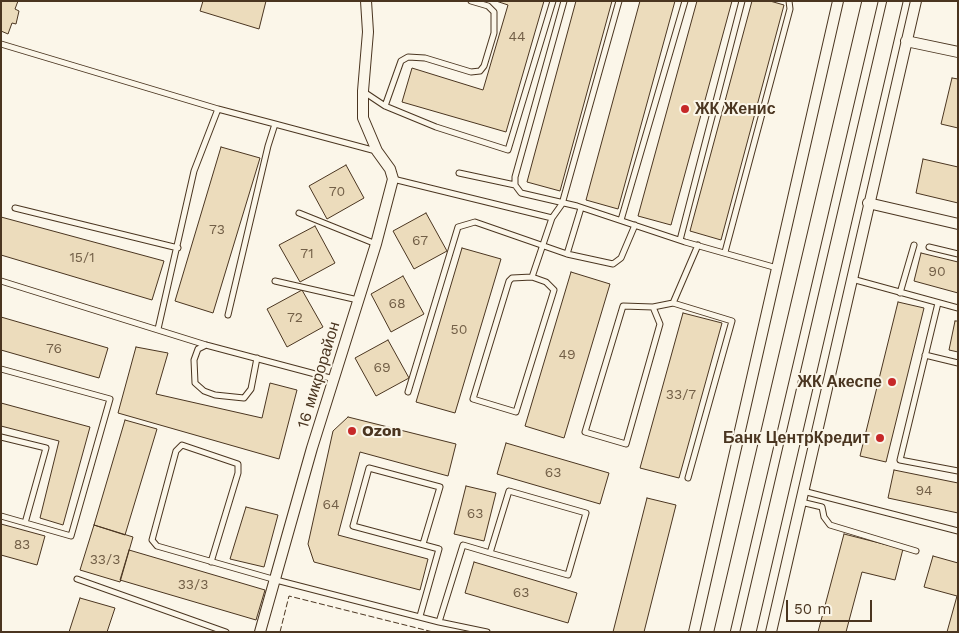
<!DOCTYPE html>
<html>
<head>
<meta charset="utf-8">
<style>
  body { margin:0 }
  #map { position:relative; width:959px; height:633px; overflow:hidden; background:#fbf6e9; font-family:"Work Sans",sans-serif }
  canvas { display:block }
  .frame { position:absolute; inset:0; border:2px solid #4a3520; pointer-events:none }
  .scale { position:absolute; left:786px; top:600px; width:86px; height:22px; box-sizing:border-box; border:2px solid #4a3520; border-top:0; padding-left:6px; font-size:15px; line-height:18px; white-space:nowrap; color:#4a3520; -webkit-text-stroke:4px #fbf6e9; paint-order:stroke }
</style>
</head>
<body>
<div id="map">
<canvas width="959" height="633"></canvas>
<div class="frame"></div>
<div class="scale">50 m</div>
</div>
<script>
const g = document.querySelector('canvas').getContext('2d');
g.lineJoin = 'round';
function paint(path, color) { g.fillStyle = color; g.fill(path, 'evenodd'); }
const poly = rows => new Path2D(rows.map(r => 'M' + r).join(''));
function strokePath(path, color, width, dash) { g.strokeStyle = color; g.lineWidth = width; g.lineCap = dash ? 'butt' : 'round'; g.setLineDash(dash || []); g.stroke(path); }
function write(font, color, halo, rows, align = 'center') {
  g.font = font + ' "Work Sans",sans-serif'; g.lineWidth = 4; g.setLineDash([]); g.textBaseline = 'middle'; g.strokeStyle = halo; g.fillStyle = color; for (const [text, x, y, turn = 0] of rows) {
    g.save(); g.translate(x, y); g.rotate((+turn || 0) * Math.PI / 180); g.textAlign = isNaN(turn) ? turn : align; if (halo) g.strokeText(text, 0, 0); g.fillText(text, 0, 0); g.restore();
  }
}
const building = poly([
  [1,1,18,1,15,9,19,11,16,24,12,23,8,34,1,31,1,1],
  [203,1,266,1,259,29,200,11,203,1],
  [496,1,544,1,506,132,402,102,412,68,483,90,508,5,496,1],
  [576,1,612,1,560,191,527,182,576,1],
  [640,1,675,1,618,209,586,200,640,1],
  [697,1,732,1,671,225,638,216,697,1],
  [752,1,770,1,784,5,721,240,690,231,752,1],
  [952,78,958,79,958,128,941,124,952,78],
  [221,147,260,158,213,313,175,301,221,147],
  [923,159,958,167,958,203,916,193,923,159],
  [346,165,364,198,327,219,309,186,346,165],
  [426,213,447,251,414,269,393,231,426,213],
  [1,217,164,261,152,300,1,255,1,217],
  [315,226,335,263,300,282,279,245,315,226],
  [462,248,501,259,455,413,416,402,462,248],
  [921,253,958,262,958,293,914,281,921,253],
  [571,272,610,284,564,438,525,426,571,272],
  [403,276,424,314,391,332,371,294,403,276],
  [302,290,323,327,287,347,267,309,302,290],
  [898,302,924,308,886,462,860,456,898,302],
  [683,313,722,323,679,478,640,468,683,313],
  [1,317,108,348,99,378,1,350,1,317],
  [955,321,958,321,958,352,949,350,955,321],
  [388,340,409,378,376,396,355,358,388,340],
  [136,347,168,353,156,394,262,418,270,383,297,390,279,459,118,413,136,347],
  [1,403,90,427,63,525,40,518,59,441,1,426,1,403],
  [348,417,456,444,448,476,360,452,338,535,428,559,420,590,314,562,308,544,333,431,348,417],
  [125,420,157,429,125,535,94,525,125,420],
  [506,443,609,473,600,504,497,474,506,443],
  [894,470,958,483,958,513,888,498,894,470],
  [466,486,496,493,484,541,454,534,466,486],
  [647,498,676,505,644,632,613,632,647,498],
  [246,507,278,515,264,567,230,559,246,507],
  [1,524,45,536,37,565,1,555,1,524],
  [94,525,133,537,120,582,80,570,94,525],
  [844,534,903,549,895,580,862,572,846,632,818,632,844,534],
  [129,550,265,590,256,620,120,580,129,550],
  [933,556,958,563,958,632,947,632,957,596,924,587,933,556],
  [474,562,577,593,568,623,465,593,474,562],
  [80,598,115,608,107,632,69,632,80,598]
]);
const lane = poly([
  [564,1,515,177,515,185,521,193,577,206,685,242,777,268],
  [1,44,218,109,194,171,158,329],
  [364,92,385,106,401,61,408,57,425,58,471,72,480,71,484,66,494,33,494,12,488,6,471,1],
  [385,106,436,127,508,150,553,1],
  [218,109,275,124],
  [459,173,515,185],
  [393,179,552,218],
  [15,208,178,248],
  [581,208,567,254,613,264,621,258,635,225],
  [299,213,376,244],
  [621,220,685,1],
  [680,240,742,1],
  [929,247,958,254],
  [725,252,790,9,789,1],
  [532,277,546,282,554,290,516,412,473,399,509,281,512,278,532,277],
  [532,277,552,218,562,204,619,1],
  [852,279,958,308],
  [1,281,206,345,334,379],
  [275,281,358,300],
  [900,293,914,245],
  [673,303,732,321,688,478],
  [938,303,900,460,958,471],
  [653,307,623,306,585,432,626,444,660,324,653,307,673,303,698,245],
  [228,315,268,146,275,124,376,151],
  [206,345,198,349,194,360,195,383,204,391,215,395,244,398,251,389,257,358],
  [925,355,958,363],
  [1,369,110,399,71,536,1,516],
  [408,392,458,227,475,222,567,254],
  [1,437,46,448,25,523],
  [803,491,958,531],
  [801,502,822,507,824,517,830,525,916,551],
  [211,562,238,473,238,464,182,445,176,451,152,540,157,546,276,580,439,622,487,632],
  [77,579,226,632],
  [420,616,439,549,353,526,369,468,440,487,423,544],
  [439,622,463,545,490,553,568,575,586,513,509,491,490,553]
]);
const street = poly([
  [906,41,958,52],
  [868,203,958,224],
  [260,632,312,448,376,244,393,179,390,169,377,151,363,118,363,91,368,32,366,1],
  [694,632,838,1],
  [771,632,916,1]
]);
const secondary = poly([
  [722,632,870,1],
  [748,632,895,1]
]);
const fence = poly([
  [280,632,289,596,433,632]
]);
const markers = [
  [685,109,5,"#c62828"],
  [892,382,5,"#c62828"],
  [352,431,5,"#c62828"],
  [880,438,5,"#c62828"]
];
const numberNames = [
  ["44",517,37],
  ["70",337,192],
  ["73",217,230],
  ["67",420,241],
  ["71",307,254],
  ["15/1",82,258],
  ["90",937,272],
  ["68",397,304],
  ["72",295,318],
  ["50",459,330],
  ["76",54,349],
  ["49",567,355],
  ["69",382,368],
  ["33/7",681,395],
  ["63",553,473],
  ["94",924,491],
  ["64",331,505],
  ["63",475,514],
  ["83",22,545],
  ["33/3",105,560],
  ["33/3",193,585],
  ["63",521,593]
];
const poiNames = [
  ["ЖК Женис",695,109],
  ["ЖК Акеспе",882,382,"right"],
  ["Ozon",362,431],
  ["Банк ЦентрКредит",870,438,"right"]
];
const streetNames = [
  ["16 микрорайон",319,375,-73]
];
paint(building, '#ecdcbc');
strokePath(building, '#4a3520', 1);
strokePath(lane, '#4a3520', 7);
strokePath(street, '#4a3520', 12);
strokePath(secondary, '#4a3520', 17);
strokePath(lane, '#fbf6e9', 5);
strokePath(street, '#fbf6e9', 10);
strokePath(secondary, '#fbf6e9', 15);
strokePath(fence, '#4a3520', 1, [6, 2.5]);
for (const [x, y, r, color] of markers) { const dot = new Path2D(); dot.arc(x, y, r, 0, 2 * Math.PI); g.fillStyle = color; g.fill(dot); strokePath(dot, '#fbf6e9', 2); }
write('14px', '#725f47', null, numberNames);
write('bold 16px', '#4a3520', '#fbf6e9', poiNames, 'left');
write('16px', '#4a3520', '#fbf6e9', streetNames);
</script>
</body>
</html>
